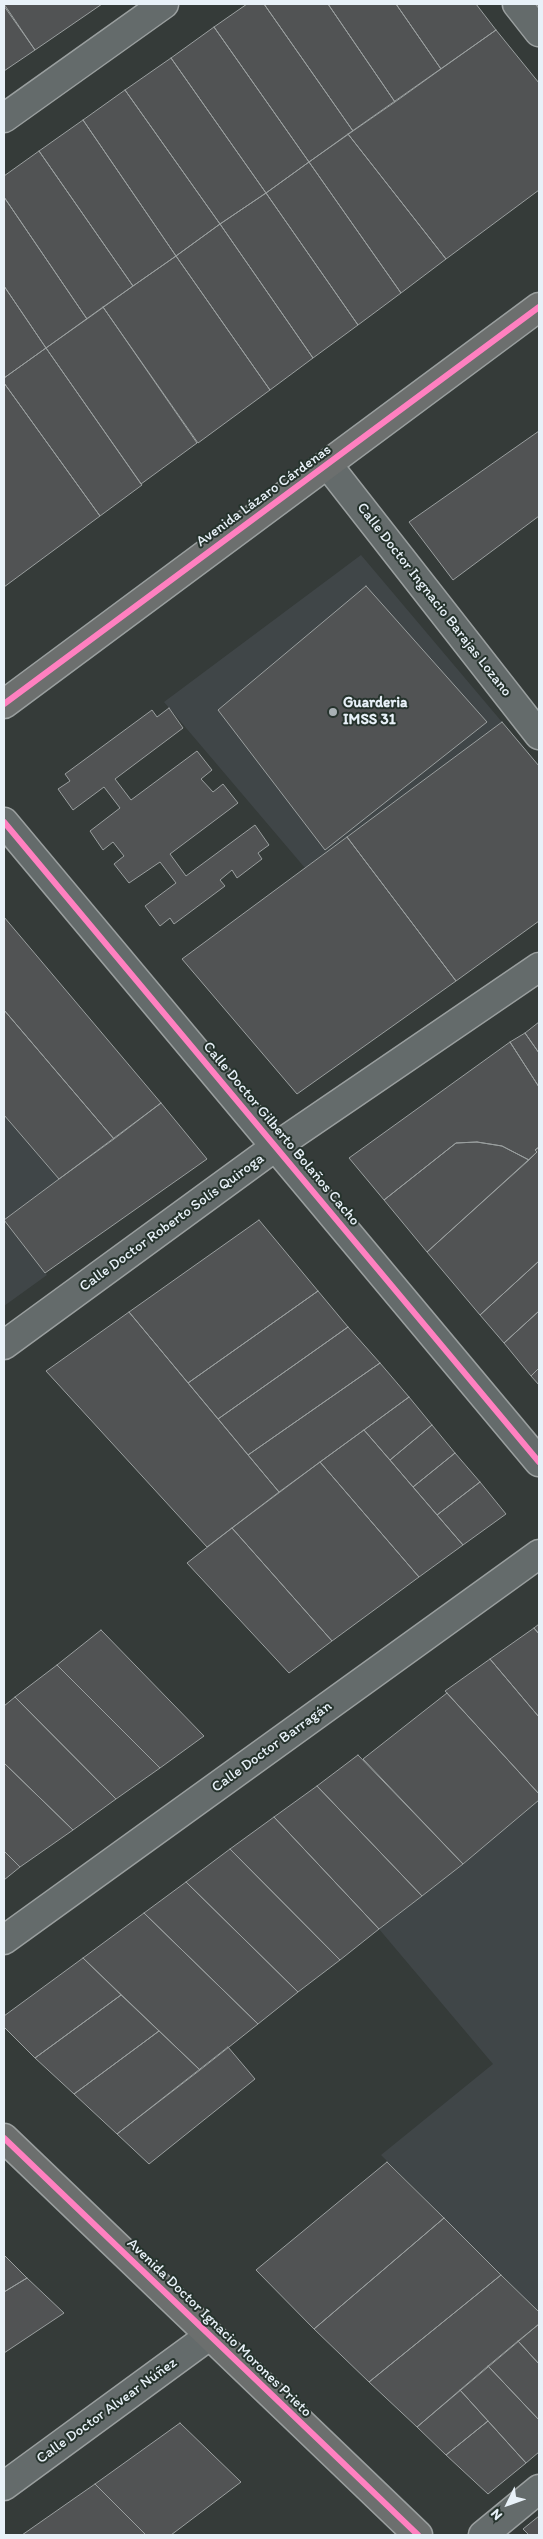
<!DOCTYPE html>
<html>
<head>
<meta charset="utf-8">
<style>
  body { margin:0 }
  #map { position:relative; width:543px; height:2539px; overflow:hidden; background:#353b39; font-family:Itim,sans-serif }
  canvas { display:block }
  .frame { position:absolute; inset:0; border:5px solid #e8f1f8; pointer-events:none }
  .north { position:absolute; left:483px; top:2479px; width:50px; height:50px; -webkit-text-stroke:4px #26332d; paint-order:stroke; rotate:228deg; font-size:14px; font-weight:700; line-height:20px; text-align:center; color:#e8f1f8 }
  .north::after { content:''; display:block; margin:auto; width:18px; height:22px; background:#e8f1f8; clip-path:polygon(50% 0,100% 100%,50% 72%,0 100%) }
</style>
</head>
<body>
<div id="map">
<canvas width="543" height="2539"></canvas>
<div class="frame"></div>
<div class="north">N</div>
</div>
<script>
const g = document.querySelector('canvas').getContext('2d');
g.lineJoin = 'round';
function paint(path, color) { g.fillStyle = color; g.fill(path, 'evenodd'); }
const poly = rows => new Path2D(rows.map(r => 'M' + r).join(''));
function strokePath(path, color, width, dash) { g.strokeStyle = color; g.lineWidth = width; g.lineCap = dash ? 'butt' : 'round'; g.setLineDash(dash || []); g.stroke(path); }
function write(font, color, halo, rows, align = 'center') {
  g.font = font + ' Itim,sans-serif'; g.lineWidth = 4; g.setLineDash([]); g.textBaseline = 'middle'; g.strokeStyle = halo; g.fillStyle = color; for (const [text, x, y, turn = 0] of rows) {
    g.save(); g.translate(x, y); g.rotate((+turn || 0) * Math.PI / 180); g.textAlign = isNaN(turn) ? turn : align; if (halo) g.strokeText(text, 0, 0); g.fillText(text, 0, 0); g.restore();
  }
}
const built = poly([
  [361,555,502,722,305,868,164,702],
  [4,1115,59,1179,4,1220],
  [4,1220,47,1275,4,1306],
  [539,1800,539,2312,381,2155,493,2064,379,1929]
]);
const building = poly([
  [4,4,102,4,35,50,4,4],
  [247,4,264,4,353,131,309,162,214,27,247,4],
  [264,4,328,4,395,102,353,131,264,4],
  [328,4,396,4,441,69,395,102,328,4],
  [396,4,476,4,496,30,441,69,396,4],
  [4,6,35,50,4,71,4,6],
  [214,27,309,162,266,193,171,58,214,27],
  [496,30,539,83,539,190,446,259,348,134,496,30],
  [171,58,266,193,220,224,125,90,171,58],
  [125,90,220,224,176,256,83,120,125,90],
  [83,120,176,256,133,286,39,151,83,120],
  [348,134,446,259,401,293,309,162,348,134],
  [39,151,133,286,87,319,4,197,4,176,39,151],
  [309,162,401,293,358,325,266,193,309,162],
  [266,193,358,325,313,358,220,224,266,193],
  [4,197,87,319,46,348,4,286,4,197],
  [220,224,313,358,270,390,176,256,220,224],
  [176,256,270,390,198,443,103,307,176,256],
  [4,286,46,348,4,378,4,286],
  [103,307,197,443,141,484,46,348,103,307],
  [46,348,142,485,100,516,4,383,4,378,46,348],
  [4,383,100,516,4,587,4,383],
  [539,431,539,516,453,580,409,522,539,431],
  [366,586,487,722,325,850,218,710,366,586],
  [169,708,183,728,115,779,131,800,197,751,212,770,201,779,213,792,223,784,238,803,170,854,186,876,255,825,269,845,258,853,262,859,237,878,232,870,220,880,225,886,174,924,170,918,160,926,145,906,176,883,160,862,129,883,114,864,124,856,113,842,103,850,90,831,120,808,104,787,73,810,58,789,70,781,65,774,152,710,157,717,169,708],
  [502,722,539,766,539,921,456,981,347,837,502,722],
  [347,837,456,981,297,1094,182,959,347,837],
  [4,917,161,1103,114,1139,4,1010,4,917],
  [4,1010,114,1139,59,1179,4,1115,4,1010],
  [539,1022,539,1053,525,1033,539,1022],
  [525,1033,539,1053,539,1087,510,1042,525,1033],
  [510,1042,539,1087,539,1147,535,1150,537,1152,529,1160,502,1146,477,1142,456,1143,384,1200,349,1158,510,1042],
  [161,1103,207,1159,45,1273,4,1220,161,1103],
  [477,1142,502,1146,529,1160,427,1252,384,1200,456,1143,477,1142],
  [539,1147,539,1261,480,1315,427,1252,537,1152,535,1150,539,1147],
  [259,1220,318,1291,188,1383,129,1312,259,1220],
  [539,1261,539,1311,504,1343,480,1315,539,1261],
  [318,1291,348,1327,218,1419,188,1383,318,1291],
  [539,1311,539,1368,531,1376,504,1343,539,1311],
  [129,1312,279,1492,207,1547,46,1371,129,1312],
  [348,1327,380,1363,248,1455,218,1419,348,1327],
  [380,1363,409,1397,279,1492,248,1455,380,1363],
  [539,1368,539,1385,531,1376,539,1368],
  [409,1397,432,1425,390,1460,364,1430,409,1397],
  [432,1425,455,1453,413,1487,390,1460,432,1425],
  [364,1430,463,1545,419,1577,320,1462,364,1430],
  [455,1453,480,1482,437,1515,413,1487,455,1453],
  [320,1462,419,1577,332,1641,232,1528,320,1462],
  [480,1482,506,1514,463,1545,437,1515,480,1482],
  [232,1528,332,1641,289,1673,187,1563,232,1528],
  [539,1624,539,1634,534,1628,539,1624],
  [534,1628,539,1634,539,1717,490,1659,534,1628],
  [101,1630,204,1736,160,1768,57,1665,101,1630],
  [490,1659,539,1717,539,1794,445,1691,490,1659],
  [57,1665,160,1768,116,1799,15,1697,57,1665],
  [447,1693,539,1794,539,1800,463,1864,363,1759,447,1693],
  [15,1697,116,1799,73,1830,4,1763,4,1706,15,1697],
  [358,1755,463,1864,422,1896,317,1786,358,1755],
  [4,1763,73,1830,20,1867,4,1851,4,1763],
  [317,1786,422,1896,379,1929,274,1817,317,1786],
  [274,1817,379,1929,340,1960,230,1849,274,1817],
  [230,1849,340,1960,298,1992,186,1882,230,1849],
  [4,1851,20,1867,4,1880,4,1851],
  [186,1882,298,1992,258,2024,144,1913,186,1882],
  [144,1913,258,2024,200,2070,83,1958,144,1913],
  [83,1958,121,1995,35,2058,4,2027,4,2016,83,1958],
  [121,1995,159,2031,74,2094,35,2058,121,1995],
  [159,2031,200,2070,117,2134,74,2094,159,2031],
  [228,2047,255,2079,149,2164,117,2134,228,2047],
  [387,2162,444,2218,314,2329,256,2270,387,2162],
  [444,2218,501,2275,369,2382,314,2329,444,2218],
  [4,2255,27,2278,4,2292,4,2255],
  [501,2275,539,2312,539,2324,417,2427,369,2382,501,2275],
  [27,2278,64,2313,4,2353,4,2292,27,2278],
  [539,2324,539,2364,518,2341,539,2324],
  [518,2341,539,2364,539,2420,488,2366,518,2341],
  [488,2366,539,2420,539,2452,526,2463,460,2390,488,2366],
  [460,2390,488,2421,446,2455,417,2427,460,2390],
  [488,2421,526,2463,488,2494,446,2455,488,2421],
  [180,2423,241,2482,171,2535,146,2535,95,2484,180,2423],
  [95,2484,146,2535,22,2535,95,2484],
  [539,2516,539,2535,529,2535,523,2529,539,2516]
]);
const street = poly([
  [4,118,164,4],
  [328,465,539,735],
  [4,822,539,1462],
  [4,1345,275,1147,539,967],
  [4,1940,539,1554],
  [4,2486,209,2336],
  [483,2535,539,2489]
]);
const secondary = poly([
  [517,4,539,32]
]);
const primary = poly([
  [4,704,539,307],
  [4,2138,418,2535]
]);
const cycleway = poly([
  [4,704,539,307],
  [4,822,539,1462],
  [4,2138,418,2535]
]);
const markers = [
  [333,712,5,"#a9b1b5"]
];
const streetNames = [
  ["Avenida Lázaro Cárdenas",264,496,-36],
  ["Calle Doctor Ingnacio Barajas Lozano",434,600,52],
  ["Calle Doctor Gilberto Bolaños Cacho",281,1134,50],
  ["Calle Doctor Roberto Solís Quiroga",172,1223,-36],
  ["Calle Doctor Barragán",272,1747,-36],
  ["Avenida Doctor Ignacio Morones Prieto",219,2328,44],
  ["Calle Doctor Alvear Núñez",107,2411,-36]
];
const poiNames = [
  ["Guarderia",343,703],
  ["IMSS 31",343,720]
];
paint(built, '#404648');
paint(building, '#515354');
strokePath(building, '#9a9f9f', 1);
strokePath(street, '#9a9f9f', 31);
strokePath(secondary, '#9a9f9f', 31);
strokePath(primary, '#9a9f9f', 31);
strokePath(street, '#646b6b', 28);
strokePath(secondary, '#646b6b', 28);
strokePath(primary, '#6c6f6e', 28);
strokePath(cycleway, '#ff80c0', 6);
for (const [x, y, r, color] of markers) { const dot = new Path2D(); dot.arc(x, y, r, 0, 2 * Math.PI); g.fillStyle = color; g.fill(dot); strokePath(dot, '#26332d', 2); }
write('15px', '#e8f1f8', '#26332d', streetNames);
write('bold 15px', '#e8f1f8', '#26332d', poiNames, 'left');
</script>
</body>
</html>
